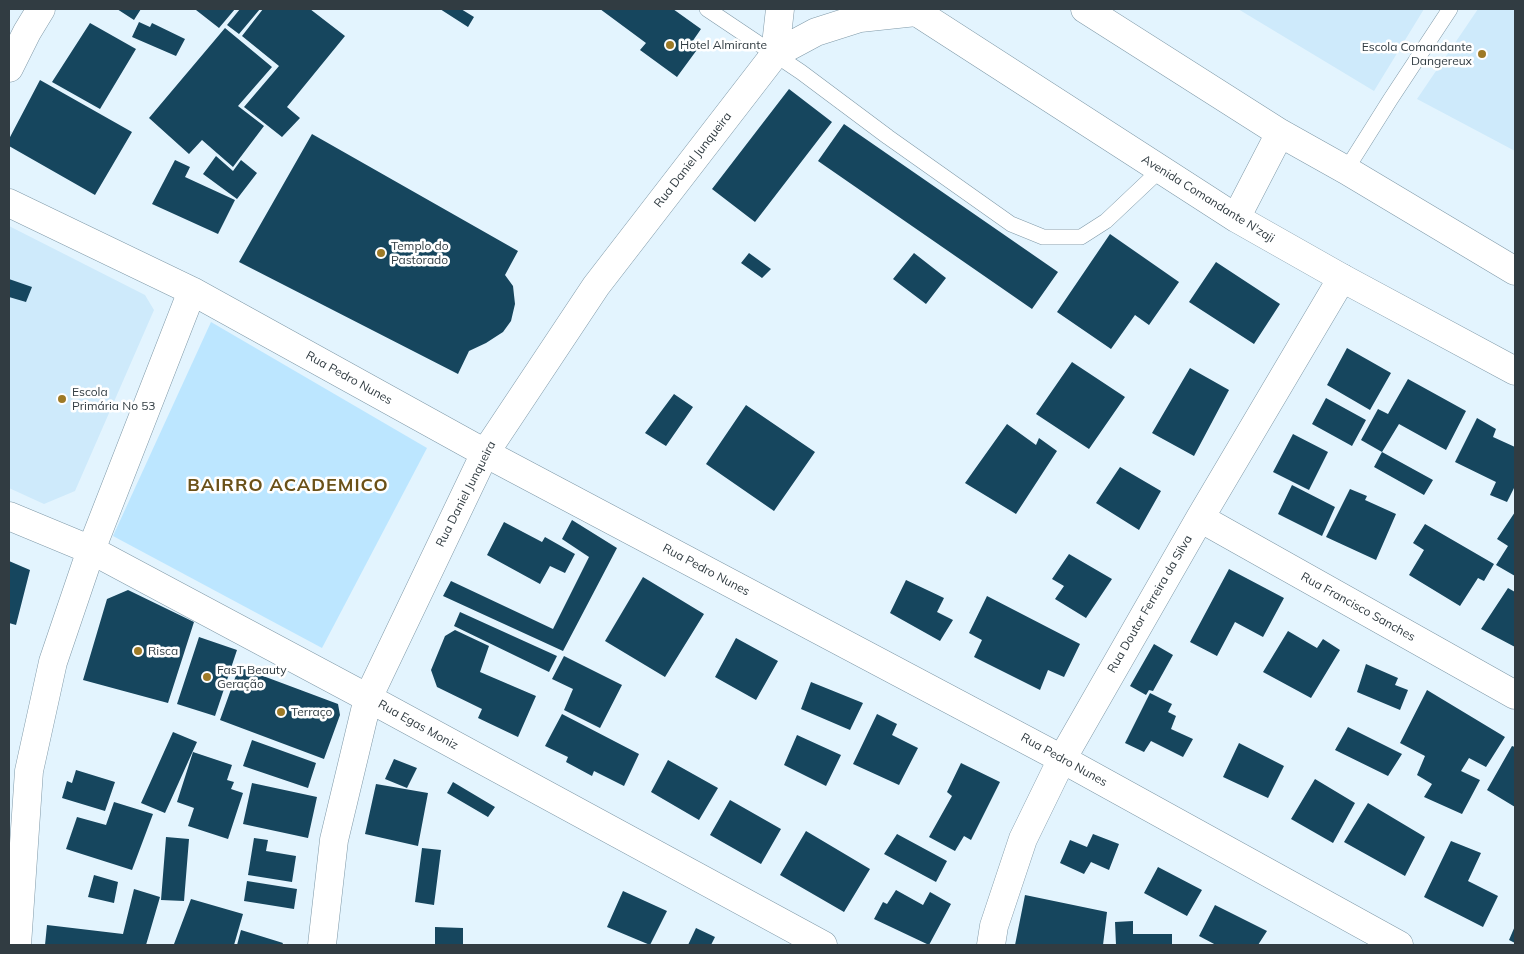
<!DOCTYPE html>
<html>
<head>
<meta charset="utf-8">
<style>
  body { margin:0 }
  #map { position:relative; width:1524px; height:954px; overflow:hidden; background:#e3f4fe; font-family:Mulish,sans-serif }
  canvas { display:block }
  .frame { position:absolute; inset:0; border:10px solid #313c42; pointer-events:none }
</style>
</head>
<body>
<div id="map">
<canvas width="1524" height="954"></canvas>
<div class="frame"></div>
</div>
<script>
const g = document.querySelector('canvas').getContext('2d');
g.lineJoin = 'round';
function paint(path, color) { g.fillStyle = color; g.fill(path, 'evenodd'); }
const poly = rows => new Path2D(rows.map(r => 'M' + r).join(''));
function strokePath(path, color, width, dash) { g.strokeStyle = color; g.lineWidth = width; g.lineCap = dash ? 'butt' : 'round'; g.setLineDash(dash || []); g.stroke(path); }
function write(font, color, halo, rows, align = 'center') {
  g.font = font + ' Mulish,sans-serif'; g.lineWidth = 5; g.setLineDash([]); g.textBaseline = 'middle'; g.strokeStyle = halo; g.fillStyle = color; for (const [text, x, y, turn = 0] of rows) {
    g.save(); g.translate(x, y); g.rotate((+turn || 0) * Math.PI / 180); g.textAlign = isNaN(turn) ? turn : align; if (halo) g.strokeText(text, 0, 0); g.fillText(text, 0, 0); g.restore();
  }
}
const built = poly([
  [1238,9,1424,9,1374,91],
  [1478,9,1515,9,1515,151,1417,99],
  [9,226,145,295,154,310,75,491,44,504,9,488]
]);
const green = poly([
  [211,322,427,448,322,648,113,536]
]);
const building = poly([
  [117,9,141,9,134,20],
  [197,9,235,9,219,28,196,10],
  [240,9,260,9,239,34,227,25],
  [263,9,310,9,345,36,287,107,300,118,282,137,244,107,279,66,242,36],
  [440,9,461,9,474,17,468,27],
  [600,9,673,9,701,29,692,42,699,47,677,77,640,50,646,43],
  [139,22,150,27,152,23,185,39,176,56,132,37],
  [90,23,136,49,100,109,52,82],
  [225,28,272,67,238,106,264,126,233,167,202,140,189,154,149,118],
  [40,80,132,132,95,195,9,146,9,139],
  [789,89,832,122,755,222,712,189],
  [844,124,1058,272,1032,309,818,161],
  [312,134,518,251,505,275,513,286,515,304,511,321,503,332,486,343,469,351,458,374,239,262],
  [216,156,233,171,241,160,257,173,237,199,203,174],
  [175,160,190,167,185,177,235,200,218,234,152,204],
  [1110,234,1179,282,1149,325,1135,315,1111,349,1057,312],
  [749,253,771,269,762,278,741,263],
  [914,253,946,278,926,304,893,279],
  [1216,262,1280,304,1254,344,1189,302],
  [9,279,32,287,26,302,9,297],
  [1347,348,1391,373,1370,410,1327,385],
  [1072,362,1125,397,1089,449,1036,414],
  [1190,368,1229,390,1194,456,1152,433],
  [1408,379,1466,411,1446,450,1399,424,1382,452,1361,440,1378,409,1388,414],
  [674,394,693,407,666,446,645,433],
  [1326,398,1366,420,1352,446,1312,424],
  [746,405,815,452,774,511,706,464],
  [1477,418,1496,429,1493,437,1515,447,1515,486,1507,502,1490,495,1496,482,1455,462],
  [1007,424,1036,445,1039,438,1057,451,1016,514,965,483],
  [1293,434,1328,452,1309,490,1273,472],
  [1382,452,1433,480,1424,495,1374,467],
  [1120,467,1161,491,1139,530,1096,503],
  [1292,485,1335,507,1322,536,1278,514],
  [1350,489,1367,496,1365,500,1396,514,1376,560,1326,537],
  [1515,512,1515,576,1496,565,1508,546,1497,539],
  [572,520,617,548,563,651,443,596,451,581,553,629,589,557,562,539],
  [504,522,542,542,545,537,575,554,565,573,550,566,540,584,487,555],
  [1425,524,1494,564,1484,581,1478,578,1460,606,1409,575,1424,550,1413,543],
  [1069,554,1112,579,1086,618,1055,599,1064,586,1052,579],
  [9,561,30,570,16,625,9,623],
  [1229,569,1284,598,1263,637,1235,622,1217,656,1190,642],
  [643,577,704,614,665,677,605,641],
  [906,580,944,598,937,612,953,620,940,641,890,613],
  [1508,588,1515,592,1515,647,1481,629],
  [128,590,194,622,168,703,83,680,107,599],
  [987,596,1080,644,1064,677,1048,670,1040,690,974,657,982,640,969,633],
  [460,612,557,656,549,672,454,626],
  [455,630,489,646,480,672,536,696,518,737,478,718,482,709,437,687,431,670,445,636],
  [1288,631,1317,648,1323,639,1340,650,1311,698,1263,672],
  [199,637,237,650,215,716,177,704],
  [736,638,778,661,756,700,715,677],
  [1154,644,1173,655,1153,691,1149,690,1146,695,1130,686],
  [564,656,622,685,600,728,564,710,573,689,552,679],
  [1366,664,1398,678,1395,685,1408,690,1400,710,1357,692],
  [239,667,338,704,340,715,324,759,220,720],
  [811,682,863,703,850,730,801,709],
  [1427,690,1505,737,1486,767,1469,758,1461,771,1480,780,1462,814,1424,797,1432,784,1417,775,1425,756,1400,743],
  [1150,693,1172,704,1168,712,1176,716,1171,729,1193,739,1183,757,1151,741,1144,752,1125,743],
  [562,714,639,754,624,786,594,771,592,776,566,762,568,757,545,746],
  [877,714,897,724,892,735,918,748,899,785,853,764],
  [1348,727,1402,754,1388,776,1335,750],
  [173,732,197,742,165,813,141,803],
  [797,735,841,755,826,786,784,765],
  [252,740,316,763,308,788,243,766],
  [1239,743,1284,766,1268,798,1223,777],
  [1512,746,1515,747,1515,807,1487,790],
  [193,752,232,765,227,780,234,782,231,789,243,793,228,839,188,826,194,808,177,802],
  [394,759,417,768,407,788,385,779],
  [668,760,718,788,699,820,651,792],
  [961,763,1000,782,971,840,964,836,955,851,929,837,952,796,947,792],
  [76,770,115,782,105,811,62,798,67,781,72,783],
  [1315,779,1355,803,1333,843,1291,819],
  [453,782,495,807,488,817,447,793],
  [252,783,317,797,308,838,243,824],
  [376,784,428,793,418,846,365,834],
  [730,800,781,829,761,864,710,835],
  [114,802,153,814,132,870,66,849,77,817,106,825],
  [1368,803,1425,837,1405,876,1344,842],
  [806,831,870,869,844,912,780,875],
  [897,834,947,861,936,882,884,854],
  [1093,834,1119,844,1109,870,1091,862,1084,874,1060,863,1070,840,1087,847],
  [166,837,189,839,184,901,161,900],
  [254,838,268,840,266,851,296,856,292,882,248,875],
  [1451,841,1481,853,1468,881,1498,896,1483,927,1424,897],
  [422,848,441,850,434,905,415,902],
  [1158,867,1202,890,1187,916,1144,893],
  [94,875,118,882,114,903,88,897],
  [247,881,297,889,294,909,244,901],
  [134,889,160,897,146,945,45,945,47,925,123,934],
  [896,890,923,905,930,892,951,904,929,945,874,919,883,902,887,904],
  [623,891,667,911,650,945,607,927],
  [1025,895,1107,912,1103,945,1015,945],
  [191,899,243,914,234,945,179,945,174,944],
  [1215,905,1267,931,1258,945,1216,945,1199,936],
  [1133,921,1133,934,1172,934,1172,945,1116,945,1115,922],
  [1515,926,1515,943,1509,940],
  [435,927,463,928,463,945,435,945],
  [696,928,715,937,711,945,688,945],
  [241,930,283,943,282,945,237,945]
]);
const service = poly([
  [707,9,801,72,888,137,1011,224,1043,237,1081,237,1106,221,1160,170],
  [1346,170,1390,100,1450,9]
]);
const minor = poly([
  [775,54,780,9],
  [9,68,27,32,41,9],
  [9,203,192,291,485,453,1062,759,1399,945],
  [9,516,91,550,368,698,823,945],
  [1200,518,1515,695],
  [17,945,29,771,53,662,91,550,192,291],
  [322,945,334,840,368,698,485,453,596,286,775,54,816,32,860,18,916,12],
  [991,945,994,926,1023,839,1062,759,1200,518,1342,278]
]);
const tertiary = poly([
  [912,9,1236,218,1342,278,1515,371],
  [1085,9,1280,133,1346,170,1515,271],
  [1236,218,1280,133]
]);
const markers = [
  [670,45,5,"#9e7a26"],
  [1482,54,5,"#9e7a26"],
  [381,253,5,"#9e7a26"],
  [62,399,5,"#9e7a26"],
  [138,651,5,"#9e7a26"],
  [207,677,5,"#9e7a26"],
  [281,712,5,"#9e7a26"]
];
const poiNames = [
  ["Hotel Almirante",680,45],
  ["Escola Comandante",1472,47,"right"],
  ["Dangereux",1472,61,"right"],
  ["Templo do",391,246],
  ["Pastorado",391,260],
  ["Escola",72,392],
  ["Primária No 53",72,406],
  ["Risca",148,651],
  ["FasT Beauty",217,670],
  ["Geração",217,684],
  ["Terraço",291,712]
];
const streetNames = [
  ["Rua Daniel Junqueira",693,160,-52],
  ["Avenida Comandante N'zaji",1208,199,32],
  ["Rua Pedro Nunes",349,378,29],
  ["Rua Daniel Junqueira",466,494,-63],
  ["Rua Pedro Nunes",706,570,28],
  ["Rua Doutor Ferreira da Silva",1150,604,-60],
  ["Rua Francisco Sanches",1358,607,29],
  ["Rua Egas Moniz",418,725,29],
  ["Rua Pedro Nunes",1064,760,29]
];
const districtNames = [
  ["BAIRRO ACADEMICO",288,486]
];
paint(built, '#ceeafb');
paint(green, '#bce6ff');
paint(building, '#16465e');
strokePath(service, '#7f99a8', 16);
strokePath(minor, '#7f99a8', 29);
strokePath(tertiary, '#7f99a8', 29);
strokePath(service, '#fff', 15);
strokePath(minor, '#fff', 28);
strokePath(tertiary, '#fff', 28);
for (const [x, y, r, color] of markers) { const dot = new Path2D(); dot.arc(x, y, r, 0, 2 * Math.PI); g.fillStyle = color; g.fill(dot); strokePath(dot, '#fff', 2); }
write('12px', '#313c42', '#fff', poiNames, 'left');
write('12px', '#313c42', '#fff', streetNames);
g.letterSpacing = '1px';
write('bold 18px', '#6a5118', '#fff', districtNames);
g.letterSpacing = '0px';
</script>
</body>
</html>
